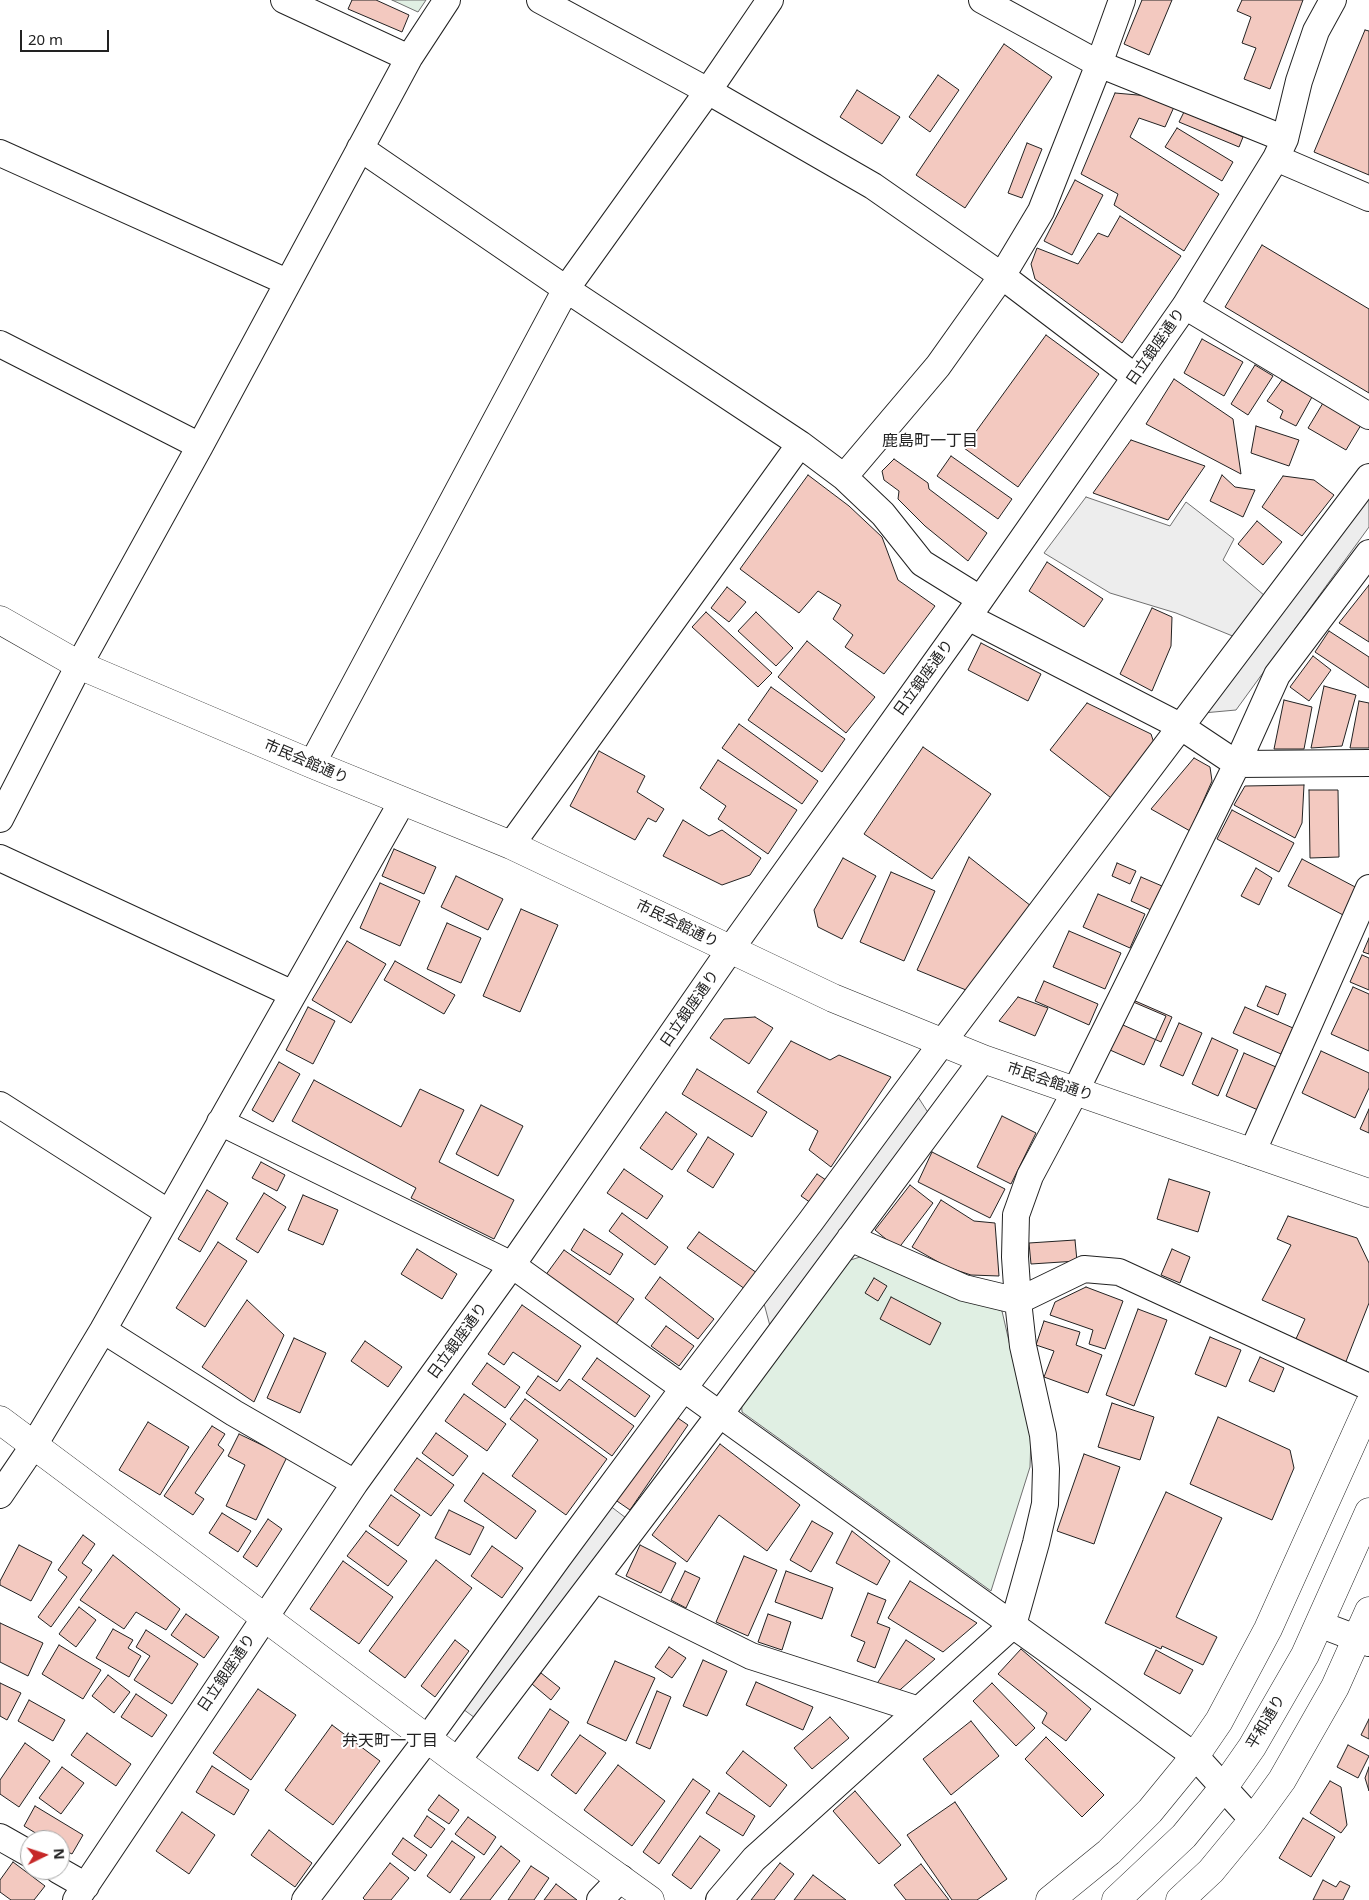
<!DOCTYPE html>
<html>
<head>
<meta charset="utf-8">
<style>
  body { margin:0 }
  #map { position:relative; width:1369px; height:1900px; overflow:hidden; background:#fff; font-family:"Noto Sans",sans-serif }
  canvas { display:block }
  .north { position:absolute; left:20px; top:1830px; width:50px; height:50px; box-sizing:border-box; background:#fff; border:1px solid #a7a7a7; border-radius:50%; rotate:86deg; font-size:14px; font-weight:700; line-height:20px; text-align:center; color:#222 }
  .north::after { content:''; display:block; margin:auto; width:18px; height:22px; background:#c62828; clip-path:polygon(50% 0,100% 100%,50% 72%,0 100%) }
  .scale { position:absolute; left:20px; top:30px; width:89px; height:22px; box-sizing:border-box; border:2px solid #222; border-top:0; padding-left:6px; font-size:15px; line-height:18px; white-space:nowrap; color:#222; -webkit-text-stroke:4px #fff; paint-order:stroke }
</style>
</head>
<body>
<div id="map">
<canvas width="1369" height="1900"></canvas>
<div class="north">N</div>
<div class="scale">20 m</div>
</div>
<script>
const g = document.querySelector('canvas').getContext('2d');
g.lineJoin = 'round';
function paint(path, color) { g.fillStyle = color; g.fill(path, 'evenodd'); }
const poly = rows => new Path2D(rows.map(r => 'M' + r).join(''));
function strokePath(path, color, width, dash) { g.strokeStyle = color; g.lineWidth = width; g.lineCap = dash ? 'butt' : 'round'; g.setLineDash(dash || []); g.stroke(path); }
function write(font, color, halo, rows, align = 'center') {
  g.font = font + ' "Noto Sans","Noto Sans JP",sans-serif'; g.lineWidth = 4; g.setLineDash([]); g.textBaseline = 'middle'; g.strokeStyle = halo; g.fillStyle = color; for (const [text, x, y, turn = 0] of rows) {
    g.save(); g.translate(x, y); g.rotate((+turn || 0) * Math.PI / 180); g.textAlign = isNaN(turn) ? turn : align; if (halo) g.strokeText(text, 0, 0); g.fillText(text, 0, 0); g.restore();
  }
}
const green = poly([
  [392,0,426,0,418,12,392,0],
  [860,1257,1002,1311,1031,1437,1030,1467,991,1591,742,1412,741,1395,841,1263,860,1257]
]);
const parking = poly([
  [1369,489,1369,527,1236,710,1203,713,1369,489],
  [1086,497,1170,526,1186,502,1234,539,1223,560,1265,596,1235,637,1176,613,1110,593,1044,553,1086,497],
  [918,1097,929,1114,770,1326,762,1296,918,1097],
  [605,1502,626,1518,475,1718,455,1703,605,1502]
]);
const building = poly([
  [352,0,376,0,409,15,402,32,348,9,352,0],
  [1142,0,1172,0,1149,55,1124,44,1142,0],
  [1242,0,1303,0,1270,89,1244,79,1256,48,1242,43,1251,17,1237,11,1242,0],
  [1365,30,1369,31,1369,175,1314,152,1365,30],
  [1004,44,1052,77,965,208,916,175,1004,44],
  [938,75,959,90,930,132,909,117,938,75],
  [857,90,900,117,882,144,840,117,857,90],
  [1115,93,1149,96,1174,107,1165,127,1139,118,1130,137,1219,194,1184,251,1114,205,1118,194,1081,174,1115,93],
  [1184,112,1243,137,1239,147,1179,122,1184,112],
  [1177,128,1233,162,1222,181,1165,147,1177,128],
  [1027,143,1042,149,1022,198,1008,193,1027,143],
  [1075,180,1103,195,1072,255,1044,241,1075,180],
  [1120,216,1181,256,1122,343,1035,279,1031,264,1037,248,1078,264,1098,233,1108,237,1120,216],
  [1262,245,1369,309,1369,393,1225,307,1262,245],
  [1046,335,1099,374,1018,487,964,448,1046,335],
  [1202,339,1243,362,1224,396,1184,373,1202,339],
  [1255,365,1273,376,1248,415,1231,404,1255,365],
  [1174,379,1233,419,1241,474,1146,424,1174,379],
  [1282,380,1312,397,1296,426,1280,418,1283,411,1267,401,1282,380],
  [1323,403,1361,425,1346,450,1308,428,1323,403],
  [1256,426,1299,440,1289,466,1251,453,1256,426],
  [1131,440,1205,466,1168,520,1093,493,1131,440],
  [951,456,1012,499,998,519,937,476,951,456],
  [894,459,928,483,929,489,987,533,968,561,925,526,898,499,899,491,884,480,882,471,894,459],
  [808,475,849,506,882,537,898,580,935,606,884,674,845,647,853,635,833,619,841,605,818,591,799,613,740,569,808,475],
  [1222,475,1235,487,1255,490,1243,517,1210,501,1222,475],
  [1283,476,1314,480,1334,495,1302,536,1262,507,1283,476],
  [1257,521,1282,542,1263,565,1238,544,1257,521],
  [1047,562,1103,599,1084,627,1029,591,1047,562],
  [1369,585,1369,642,1339,623,1369,585],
  [727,587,746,602,729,622,711,608,727,587],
  [1152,608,1172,617,1171,646,1152,691,1120,674,1152,608],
  [706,612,772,673,758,687,692,627,706,612],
  [756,612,793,648,776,666,738,631,756,612],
  [1329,631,1369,657,1369,688,1315,652,1329,631],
  [807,641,875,697,846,733,778,677,807,641],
  [981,643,1041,674,1028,701,968,670,981,643],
  [1313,656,1331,670,1309,701,1290,687,1313,656],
  [1324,686,1356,695,1342,746,1311,748,1324,686],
  [771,687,845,739,822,772,748,720,771,687],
  [1284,700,1312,707,1304,749,1274,749,1284,700],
  [1359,701,1369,703,1369,748,1350,748,1359,701],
  [1087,703,1151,734,1155,746,1115,801,1050,750,1087,703],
  [739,724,818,781,802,804,722,748,739,724],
  [923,747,991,794,932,879,864,834,923,747],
  [599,751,645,776,637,792,664,809,656,822,648,818,635,840,570,806,599,751],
  [1194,758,1210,767,1212,781,1190,831,1151,809,1194,758],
  [718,760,797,810,768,854,718,819,726,806,700,788,718,760],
  [1304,785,1302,823,1295,838,1234,805,1245,786,1304,785],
  [1309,790,1338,790,1339,857,1310,858,1309,790],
  [1232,810,1294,843,1279,872,1217,839,1232,810],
  [683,820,709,836,722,830,761,858,750,875,722,885,663,856,683,820],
  [394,849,436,867,424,894,382,876,394,849],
  [969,857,1031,906,966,990,917,970,969,857],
  [843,858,876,876,842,939,818,927,814,910,843,858],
  [1302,859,1359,889,1345,916,1288,886,1302,859],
  [1117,863,1136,871,1130,884,1112,876,1117,863],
  [1256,868,1272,878,1259,905,1241,896,1256,868],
  [891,872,935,891,904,961,860,942,891,872],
  [456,876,503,899,488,930,441,907,456,876],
  [1141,877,1162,886,1151,910,1131,901,1141,877],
  [380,883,420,901,400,946,360,928,380,883],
  [1098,894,1145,914,1130,948,1083,927,1098,894],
  [521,909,558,925,520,1012,483,996,521,909],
  [447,923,481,938,461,983,427,969,447,923],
  [1069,931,1121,953,1105,989,1053,967,1069,931],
  [1369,938,1369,954,1363,952,1369,938],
  [347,941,386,964,351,1023,312,1000,347,941],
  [1362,955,1369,958,1369,990,1350,982,1362,955],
  [395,961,455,995,444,1014,384,980,395,961],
  [1044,981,1098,1004,1089,1025,1035,1001,1044,981],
  [1266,986,1286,994,1278,1015,1257,1006,1266,986],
  [1353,987,1369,994,1369,1051,1331,1034,1353,987],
  [1018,997,1048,1008,1035,1036,999,1021,1018,997],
  [1133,1000,1172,1017,1161,1042,1123,1025,1133,1000],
  [1131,1001,1166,1016,1144,1065,1110,1050,1131,1001],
  [308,1007,335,1021,313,1064,286,1050,308,1007],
  [1245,1007,1293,1028,1281,1054,1233,1033,1245,1007],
  [755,1017,773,1028,749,1064,710,1038,724,1019,755,1017],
  [1179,1023,1202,1033,1183,1076,1160,1066,1179,1023],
  [1212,1038,1238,1050,1218,1096,1192,1084,1212,1038],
  [791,1041,830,1060,839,1055,891,1077,831,1167,809,1150,818,1131,757,1092,791,1041],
  [1321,1051,1369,1073,1369,1088,1355,1118,1302,1093,1321,1051],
  [1244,1053,1276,1067,1258,1110,1226,1096,1244,1053],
  [279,1062,300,1074,273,1122,252,1110,279,1062],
  [697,1069,767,1112,752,1137,682,1094,697,1069],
  [314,1080,401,1127,420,1089,464,1110,439,1162,514,1200,494,1239,411,1198,416,1188,292,1121,314,1080],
  [481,1105,523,1126,498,1176,456,1154,481,1105],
  [1369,1109,1369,1133,1360,1129,1369,1109],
  [666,1112,697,1134,672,1170,640,1148,666,1112],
  [1002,1116,1036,1133,1011,1184,977,1167,1002,1116],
  [708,1137,734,1154,713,1188,687,1171,708,1137],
  [932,1152,1005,1189,990,1218,918,1182,932,1152],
  [261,1162,285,1175,277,1191,252,1178,261,1162],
  [624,1169,663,1196,647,1219,607,1193,624,1169],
  [817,1174,826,1180,811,1203,801,1196,817,1174],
  [1169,1179,1210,1192,1198,1232,1157,1219,1169,1179],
  [910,1185,933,1203,898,1249,875,1230,910,1185],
  [207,1190,228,1203,200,1252,178,1239,207,1190],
  [264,1193,286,1207,258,1253,236,1239,264,1193],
  [303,1195,338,1210,323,1245,288,1230,303,1195],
  [941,1200,974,1221,995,1223,999,1276,971,1275,947,1267,912,1247,941,1200],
  [622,1213,668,1247,655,1265,609,1231,622,1213],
  [1288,1216,1357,1238,1369,1263,1369,1303,1345,1364,1295,1341,1305,1319,1262,1300,1291,1245,1277,1239,1288,1216],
  [584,1229,623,1254,610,1275,571,1250,584,1229],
  [699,1232,757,1273,745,1289,687,1248,699,1232],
  [1075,1240,1077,1261,1031,1264,1029,1243,1075,1240],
  [218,1242,247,1261,205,1327,176,1308,218,1242],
  [417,1249,457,1274,442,1299,401,1274,417,1249],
  [1172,1249,1190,1257,1180,1283,1161,1275,1172,1249],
  [564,1250,634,1299,614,1327,545,1276,564,1250],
  [660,1277,714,1319,698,1339,645,1298,660,1277],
  [874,1278,887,1286,878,1301,865,1293,874,1278],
  [1086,1287,1123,1301,1105,1349,1089,1344,1093,1330,1050,1315,1055,1302,1086,1287],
  [891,1297,941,1323,930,1345,880,1319,891,1297],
  [247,1300,284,1335,254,1402,202,1367,247,1300],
  [522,1305,581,1346,557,1382,513,1352,504,1365,488,1354,522,1305],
  [1138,1309,1167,1320,1134,1406,1106,1395,1138,1309],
  [1044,1321,1080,1332,1076,1345,1102,1355,1088,1393,1044,1377,1054,1351,1036,1345,1044,1321],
  [666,1326,694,1346,679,1366,651,1346,666,1326],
  [1210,1337,1241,1350,1226,1387,1195,1374,1210,1337],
  [294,1338,326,1353,300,1413,267,1398,294,1338],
  [365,1341,402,1367,388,1387,351,1361,365,1341],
  [1260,1357,1284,1368,1274,1392,1249,1381,1260,1357],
  [597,1358,650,1396,635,1417,582,1379,597,1358],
  [487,1363,520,1387,505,1408,472,1384,487,1363],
  [538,1376,560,1391,569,1379,634,1426,612,1456,526,1393,538,1376],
  [464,1394,506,1424,487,1451,445,1421,464,1394],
  [525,1399,607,1459,566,1515,512,1476,538,1440,510,1419,525,1399],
  [1112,1403,1154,1417,1140,1460,1098,1447,1112,1403],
  [672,1414,688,1425,630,1510,614,1499,672,1414],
  [1218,1417,1290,1450,1294,1468,1272,1520,1190,1484,1218,1417],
  [148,1422,189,1447,160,1495,119,1470,148,1422],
  [212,1426,225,1434,218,1445,224,1450,195,1493,204,1499,193,1515,164,1496,212,1426],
  [436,1433,468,1456,453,1476,422,1453,436,1433],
  [239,1434,287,1457,256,1520,226,1506,245,1465,228,1456,239,1434],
  [720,1444,800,1505,767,1551,719,1515,687,1562,652,1535,720,1444],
  [1084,1454,1120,1467,1094,1544,1057,1531,1084,1454],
  [417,1458,454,1485,431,1516,394,1490,417,1458],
  [483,1473,536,1511,516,1539,464,1501,483,1473],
  [1166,1492,1222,1518,1176,1617,1217,1637,1203,1665,1162,1646,1161,1649,1105,1623,1166,1492],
  [391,1495,420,1515,398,1546,369,1526,391,1495],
  [449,1510,484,1527,470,1555,435,1538,449,1510],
  [222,1513,251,1531,238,1552,209,1533,222,1513],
  [268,1519,282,1529,257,1567,243,1557,268,1519],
  [812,1521,833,1533,811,1572,790,1560,812,1521],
  [366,1531,407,1561,388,1586,347,1556,366,1531],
  [852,1531,890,1561,877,1585,836,1563,852,1531],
  [83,1535,95,1544,82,1563,92,1570,51,1627,38,1617,67,1577,58,1570,83,1535],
  [19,1545,52,1562,31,1601,0,1585,0,1581,19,1545],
  [640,1545,676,1563,661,1593,626,1576,640,1545],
  [492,1546,523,1568,502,1598,471,1576,492,1546],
  [113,1555,180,1609,166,1630,136,1612,124,1629,80,1600,113,1555],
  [744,1556,777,1570,748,1636,716,1622,744,1556],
  [436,1560,472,1588,405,1678,369,1651,436,1560],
  [343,1561,393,1597,359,1644,310,1609,343,1561],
  [685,1571,700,1578,686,1608,671,1600,685,1571],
  [786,1571,833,1588,822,1619,775,1602,786,1571],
  [910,1581,977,1623,943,1652,888,1618,910,1581],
  [868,1593,886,1600,877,1623,890,1628,875,1668,857,1661,865,1642,851,1636,868,1593],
  [79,1607,96,1620,76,1647,59,1634,79,1607],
  [186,1614,219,1637,204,1658,171,1635,186,1614],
  [768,1614,791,1622,782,1650,758,1642,768,1614],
  [0,1623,43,1643,28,1676,0,1662,0,1623],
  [113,1629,133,1640,128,1648,141,1656,129,1677,96,1658,113,1629],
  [146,1630,198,1664,172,1704,134,1680,150,1656,136,1647,146,1630],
  [455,1640,469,1651,435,1697,421,1686,455,1640],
  [906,1640,935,1659,893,1696,876,1685,906,1640],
  [59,1645,101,1670,83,1699,42,1674,59,1645],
  [669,1647,686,1658,672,1678,655,1667,669,1647],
  [1021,1649,1091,1709,1066,1741,1042,1723,1047,1713,998,1674,1021,1649],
  [1156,1650,1193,1670,1180,1694,1144,1674,1156,1650],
  [703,1660,727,1671,707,1716,683,1706,703,1660],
  [615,1661,655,1678,626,1741,587,1723,615,1661],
  [541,1673,560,1688,551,1700,532,1684,541,1673],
  [108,1675,130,1692,114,1713,92,1696,108,1675],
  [756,1682,813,1707,803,1730,746,1705,756,1682],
  [0,1683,21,1693,7,1720,0,1716,0,1683],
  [992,1683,1035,1728,1016,1746,973,1701,992,1683],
  [258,1689,296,1715,251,1780,213,1753,258,1689],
  [657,1691,671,1697,650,1749,636,1743,657,1691],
  [136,1694,167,1715,152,1737,121,1717,136,1694],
  [29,1700,65,1720,53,1741,18,1721,29,1700],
  [550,1709,569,1722,538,1771,518,1758,550,1709],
  [830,1717,849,1738,812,1769,794,1748,830,1717],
  [1369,1719,1369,1739,1361,1735,1369,1719],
  [971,1721,999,1756,951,1795,923,1759,971,1721],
  [332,1725,380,1761,333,1825,285,1790,332,1725],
  [87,1733,131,1764,116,1786,71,1755,87,1733],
  [580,1735,606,1753,576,1794,551,1775,580,1735],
  [1046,1737,1104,1795,1082,1817,1025,1759,1046,1737],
  [25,1743,50,1761,19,1807,0,1794,0,1780,25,1743],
  [1348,1745,1369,1756,1358,1778,1337,1767,1348,1745],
  [743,1751,787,1785,770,1807,726,1773,743,1751],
  [618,1765,665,1801,632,1846,584,1810,618,1765],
  [212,1766,249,1790,234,1815,196,1792,212,1766],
  [62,1767,84,1783,61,1814,39,1798,62,1767],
  [1369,1767,1369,1791,1365,1778,1369,1767],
  [693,1779,710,1791,659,1864,643,1852,693,1779],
  [1330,1781,1341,1787,1347,1825,1341,1833,1310,1813,1330,1781],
  [855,1791,901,1845,879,1864,833,1811,855,1791],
  [719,1793,755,1816,743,1836,706,1813,719,1793],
  [439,1795,459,1810,449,1824,428,1810,439,1795],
  [955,1802,1007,1879,977,1900,952,1900,907,1835,955,1802],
  [35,1806,83,1835,72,1854,60,1848,60,1840,47,1840,24,1826,35,1806],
  [182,1812,215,1835,189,1874,156,1851,182,1812],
  [427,1816,445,1829,431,1848,414,1836,427,1816],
  [468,1817,496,1837,484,1855,455,1834,468,1817],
  [1303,1818,1335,1837,1311,1877,1279,1858,1303,1818],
  [269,1830,312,1863,295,1887,251,1855,269,1830],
  [700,1836,720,1850,691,1889,672,1875,700,1836],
  [403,1838,427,1855,415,1871,392,1854,403,1838],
  [452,1841,475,1857,450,1893,427,1876,452,1841],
  [501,1846,520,1861,490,1900,460,1900,501,1846],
  [13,1862,45,1886,34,1900,11,1900,0,1892,0,1880,13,1862],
  [390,1863,409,1878,391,1900,365,1900,363,1898,390,1863],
  [780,1863,794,1874,774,1900,751,1900,780,1863],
  [921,1864,949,1900,906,1900,894,1885,921,1864],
  [531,1866,549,1878,534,1900,508,1900,531,1866],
  [813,1875,846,1900,794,1900,813,1875],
  [1323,1880,1336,1887,1340,1881,1350,1886,1343,1900,1313,1900,1323,1880],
  [556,1884,577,1900,544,1900,556,1884]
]);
const street = poly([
  [284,0,409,58],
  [540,0,708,91,873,186,1002,276,1135,377],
  [982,0,1099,64,1285,139],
  [360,148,566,289,800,444],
  [0,153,287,282],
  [1276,158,1369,198],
  [1185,306,1369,416],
  [0,344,200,446],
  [844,477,883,514,922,563,980,599],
  [968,617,1180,726,1237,764,1369,763],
  [312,764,566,289,708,91,770,0],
  [0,819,79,665,200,446,409,58,447,0],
  [511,845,800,444,844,477,938,366,1002,276,1041,211,1099,64,1122,0],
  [0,858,293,994],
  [0,1105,169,1213],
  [220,1122,512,1265,1195,1756,1253,1820],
  [1252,1153,1369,888],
  [850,1238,964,1288,1018,1301,1084,1269,1119,1272,1369,1387],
  [103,1330,234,1413,355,1483],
  [0,1495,34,1445,103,1330,402,802],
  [595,1579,751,1656,919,1710],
  [1319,1624,1369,1643],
  [457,1761,720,1414,983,1059],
  [0,1837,30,1854],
  [58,1870,86,1886],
  [76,1900,355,1483,512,1265,730,950,968,617,1185,306,1276,158,1285,139,1299,81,1316,31,1333,0],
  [305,1900,428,1738,558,1558,683,1389,811,1221,942,1043,1369,477],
  [600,1900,621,1878],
  [719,1900,754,1859,1013,1625,1036,1543,1045,1504,1046,1469,1043,1435,1023,1346,1018,1301,1015,1257,1016,1215,1030,1176,1076,1090,1237,764,1277,675,1369,553]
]);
const secondary = poly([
  [0,620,79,665,312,764,511,845,833,998,983,1059,1369,1193],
  [0,1420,457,1761,650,1900],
  [1050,1900,1109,1852,1150,1811,1195,1756,1219,1721,1268,1629,1369,1405],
  [1116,1900,1184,1836,1224,1787,1252,1747,1305,1655,1369,1512],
  [1180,1900,1211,1871,1253,1820,1282,1780,1335,1687,1369,1611]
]);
const streetNames = [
  ["日立銀座通り",1156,347,-55],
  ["日立銀座通り",924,678,-54],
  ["市民会館通り",306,762,23],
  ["市民会館通り",677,924,26],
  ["日立銀座通り",690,1009,-55],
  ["市民会館通り",1050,1082,19],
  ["日立銀座通り",458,1341,-54],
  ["日立銀座通り",227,1673,-56],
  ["平和通り",1266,1722,-59]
];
const neighbourhoodNames = [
  ["鹿島町一丁目",930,441],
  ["弁天町一丁目",390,1741]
];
paint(green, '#e0efe3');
strokePath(green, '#6f6f6f', 1);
paint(parking, '#ededed');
strokePath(parking, '#6f6f6f', 1);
paint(building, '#f3c9c0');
strokePath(building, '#222', 1);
strokePath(street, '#222', 28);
strokePath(secondary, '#222', 29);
strokePath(street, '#fff', 26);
strokePath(secondary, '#fff', 28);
write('15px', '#222', '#fff', streetNames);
write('16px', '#222', '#fff', neighbourhoodNames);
</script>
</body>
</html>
